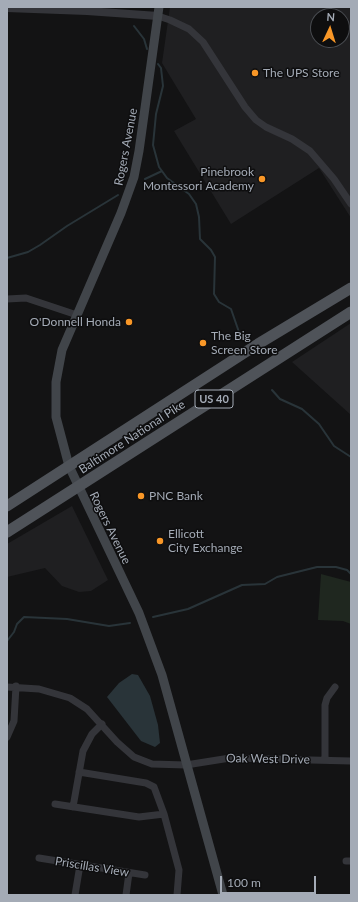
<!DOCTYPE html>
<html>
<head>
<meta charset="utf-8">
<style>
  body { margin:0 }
  #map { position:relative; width:358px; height:902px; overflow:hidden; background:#131314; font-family:Lato,sans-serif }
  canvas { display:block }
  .frame { position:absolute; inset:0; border:8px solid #a4abb6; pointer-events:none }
  .north { position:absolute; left:310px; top:8px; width:40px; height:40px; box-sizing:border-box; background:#0e0e0f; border:1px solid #4a4d52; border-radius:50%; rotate:4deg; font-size:11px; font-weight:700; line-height:16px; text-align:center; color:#a4abb6 }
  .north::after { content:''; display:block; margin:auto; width:14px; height:18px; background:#f99727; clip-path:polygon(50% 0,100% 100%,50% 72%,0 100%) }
  .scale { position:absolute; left:220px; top:876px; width:96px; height:18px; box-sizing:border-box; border:2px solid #a4abb6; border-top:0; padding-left:5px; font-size:12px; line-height:14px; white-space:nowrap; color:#a4abb6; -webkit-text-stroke:3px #0e0e0f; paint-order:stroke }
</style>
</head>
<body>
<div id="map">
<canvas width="358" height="902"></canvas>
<div class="frame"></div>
<div class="north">N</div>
<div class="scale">100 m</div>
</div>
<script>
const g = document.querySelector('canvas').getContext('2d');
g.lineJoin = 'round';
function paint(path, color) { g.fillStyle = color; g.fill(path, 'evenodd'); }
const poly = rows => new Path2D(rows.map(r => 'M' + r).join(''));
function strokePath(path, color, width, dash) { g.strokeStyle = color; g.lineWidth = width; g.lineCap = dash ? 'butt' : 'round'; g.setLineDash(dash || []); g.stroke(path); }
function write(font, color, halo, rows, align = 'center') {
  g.font = font + ' Lato,sans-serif'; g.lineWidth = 3; g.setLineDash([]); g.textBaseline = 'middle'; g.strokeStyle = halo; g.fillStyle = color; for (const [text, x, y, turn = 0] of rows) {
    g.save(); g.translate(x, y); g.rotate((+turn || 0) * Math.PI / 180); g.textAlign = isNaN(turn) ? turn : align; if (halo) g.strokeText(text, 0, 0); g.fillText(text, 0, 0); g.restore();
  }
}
const built = poly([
  [170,7,351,7,351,218,319,168,231,224,174,131,196,119,162,63],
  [318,16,342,16,342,40,318,40],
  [351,323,351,415,292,362],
  [72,506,108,580,91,591,79,592,62,586,45,568,7,577,7,544]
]);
const green = poly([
  [321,574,351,582,351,624,343,621,318,620]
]);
const water = poly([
  [132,674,138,675,150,696,158,725,160,743,155,747,141,741,107,697,119,683]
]);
const stream = poly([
  [134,26,144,39,147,49],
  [158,64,161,68,163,86,156,114,153,145,159,167,167,178,189,194,196,204,199,217,200,239,211,250,215,257,214,294,219,302,231,309,240,335],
  [145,179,162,171],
  [7,258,28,252,40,245,67,226,118,195],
  [272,390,280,399,302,409,319,424,334,446,351,457],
  [153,617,188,609,242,585,265,584,277,577,317,567,336,567,347,570,351,574],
  [7,641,14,632,17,624,24,617,67,619,109,626,130,623]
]);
const minor = poly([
  [158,16,170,20,189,29,203,42,245,107,256,120,266,127,292,139,310,151,334,179,351,204],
  [7,299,26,298,77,315],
  [7,687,39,689,70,698,87,709,117,742,134,757,152,764,186,765,230,758,351,761],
  [7,737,14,721,16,686],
  [325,760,325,705,327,698,335,687],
  [79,772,146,783,154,787,164,814,179,870,177,895],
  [55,804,139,817,164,814],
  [73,807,83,751,92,734,102,724],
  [39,858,145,875],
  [346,861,351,861],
  [75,895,80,865],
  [126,895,129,873]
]);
const tertiary = poly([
  [7,8,87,11,158,16]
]);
const secondary = poly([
  [159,7,139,151,134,177,121,213,62,350,56,382,56,417,69,466,139,613,162,675,223,895]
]);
const primary = poly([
  [7,506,258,344,351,288],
  [7,532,351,312]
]);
const markers = [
  [255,73,4,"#f99727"],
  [262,179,4,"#f99727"],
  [129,322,4,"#f99727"],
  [203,343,4,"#f99727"],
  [141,496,4,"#f99727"],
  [160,541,4,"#f99727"]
];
const shields = [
  [214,399,38]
];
const shieldNames = [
  ["US 40",214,399]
];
const poiNames = [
  ["The UPS Store",263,73],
  ["Pinebrook",254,172,"right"],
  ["Montessori Academy",254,186,"right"],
  ["O'Donnell Honda",121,322,"right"],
  ["The Big",211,336],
  ["Screen Store",211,350],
  ["PNC Bank",149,496],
  ["Ellicott",168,534],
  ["City Exchange",168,548]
];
const streetNames = [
  ["Rogers Avenue",126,147,-79],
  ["Baltimore National Pike",132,437,-33],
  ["Rogers Avenue",110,528,64],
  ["Oak West Drive",268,759,1],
  ["Priscillas View",92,867,9]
];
paint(built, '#1f1f21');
paint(green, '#1f271f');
paint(water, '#293439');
strokePath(stream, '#293439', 2);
strokePath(minor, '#34353a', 7);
strokePath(tertiary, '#34353a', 8);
strokePath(secondary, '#41454a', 9);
strokePath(primary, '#4f5359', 11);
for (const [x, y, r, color] of markers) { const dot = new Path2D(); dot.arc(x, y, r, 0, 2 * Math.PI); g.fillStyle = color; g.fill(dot); strokePath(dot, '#0e0e0f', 1.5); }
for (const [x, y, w] of shields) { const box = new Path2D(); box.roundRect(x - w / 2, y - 9, w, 18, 3); g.fillStyle = '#0e0e0f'; g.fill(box); strokePath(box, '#a4abb6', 1); }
write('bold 11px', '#a4abb6', null, shieldNames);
write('12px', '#a4abb6', '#0e0e0f', poiNames, 'left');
write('12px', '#a4abb6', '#0e0e0f', streetNames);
</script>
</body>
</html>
